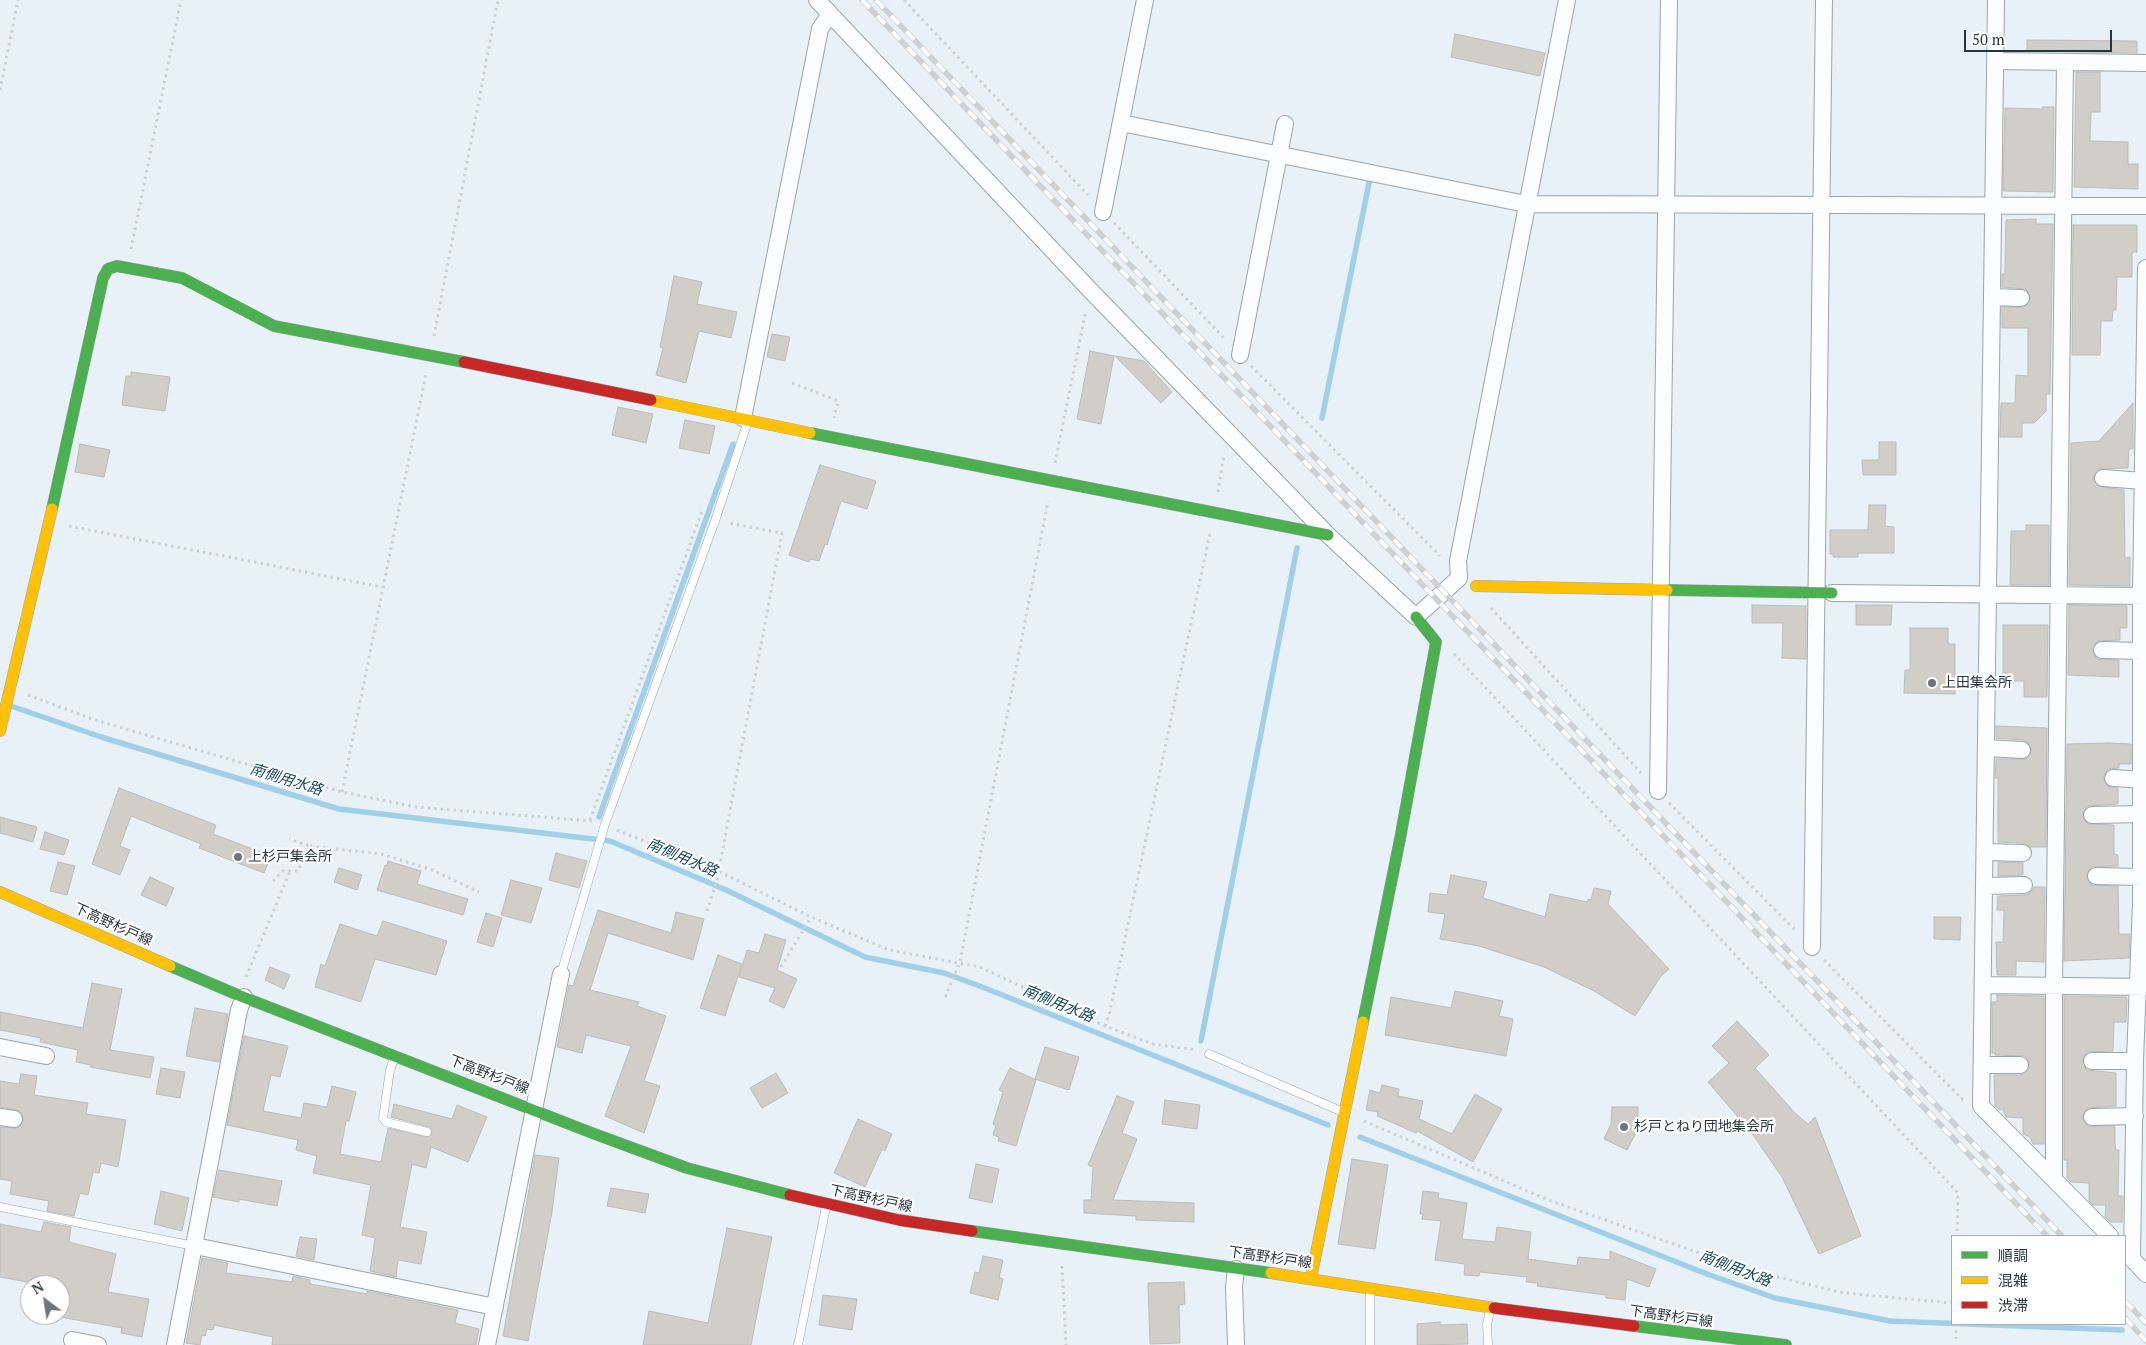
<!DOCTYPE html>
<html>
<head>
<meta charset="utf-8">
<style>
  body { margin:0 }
  #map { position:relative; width:2146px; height:1345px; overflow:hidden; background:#e7f1f7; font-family:"PT Serif","Noto Sans JP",serif }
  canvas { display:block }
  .legend { position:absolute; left:1951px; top:1235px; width:175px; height:90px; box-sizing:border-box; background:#fff; border:1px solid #a9aeb1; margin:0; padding:6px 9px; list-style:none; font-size:15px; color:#29353c }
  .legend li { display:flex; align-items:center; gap:10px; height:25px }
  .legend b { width:25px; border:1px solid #a9aeb1 }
  .north { position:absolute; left:20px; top:1275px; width:50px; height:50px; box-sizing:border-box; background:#fff; border:1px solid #a9aeb1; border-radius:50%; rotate:329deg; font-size:14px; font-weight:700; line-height:20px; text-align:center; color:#29353c }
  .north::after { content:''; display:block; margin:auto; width:18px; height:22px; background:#6c777d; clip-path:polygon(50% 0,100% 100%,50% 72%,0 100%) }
  .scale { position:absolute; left:1964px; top:30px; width:148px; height:22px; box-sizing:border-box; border:2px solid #29353c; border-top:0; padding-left:6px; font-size:15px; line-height:18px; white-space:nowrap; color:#29353c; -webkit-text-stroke:4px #fff; paint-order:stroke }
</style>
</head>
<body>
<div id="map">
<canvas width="2146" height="1345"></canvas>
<ul class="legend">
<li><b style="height:6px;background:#4caf50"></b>順調</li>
<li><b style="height:6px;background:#ffc107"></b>混雑</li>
<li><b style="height:6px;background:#c62828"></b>渋滞</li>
</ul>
<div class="north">N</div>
<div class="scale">50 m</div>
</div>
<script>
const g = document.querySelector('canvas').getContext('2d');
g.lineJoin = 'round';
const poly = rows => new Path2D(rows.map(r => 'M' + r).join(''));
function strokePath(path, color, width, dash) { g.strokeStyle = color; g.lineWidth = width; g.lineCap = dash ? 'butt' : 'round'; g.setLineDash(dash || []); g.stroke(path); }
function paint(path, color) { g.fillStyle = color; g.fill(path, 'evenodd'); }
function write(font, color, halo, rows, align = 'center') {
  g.font = font + ' "PT Serif","Noto Sans JP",serif'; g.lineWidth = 4.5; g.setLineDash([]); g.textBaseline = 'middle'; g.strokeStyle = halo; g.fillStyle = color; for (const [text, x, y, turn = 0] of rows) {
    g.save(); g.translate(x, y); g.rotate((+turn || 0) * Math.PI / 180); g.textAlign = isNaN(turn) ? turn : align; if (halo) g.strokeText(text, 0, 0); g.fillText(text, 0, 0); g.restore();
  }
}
const stream = poly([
  [1322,418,1370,178],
  [11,706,101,737,339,809,610,841,724,889,865,957,944,973,977,985,1328,1125],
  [599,817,733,444],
  [1201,1041,1297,548],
  [1360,1137,1707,1274,1775,1298,1890,1321,2122,1330]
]);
const building = poly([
  [1455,34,1545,53,1540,76,1451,57,1455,34],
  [2027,40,2137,41,2137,53,2027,51,2027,40],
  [2076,72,2100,72,2100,112,2091,112,2090,141,2128,142,2128,164,2138,164,2138,189,2074,187,2076,72],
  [2043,107,2054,107,2053,192,2003,191,2005,108,2043,109,2043,107],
  [2036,219,2036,224,2053,224,2050,394,2046,394,2046,411,2034,423,2022,423,2022,437,2000,437,2001,403,2015,403,2016,375,2028,376,2028,328,2002,328,2002,307,2025,307,2031,298,2026,289,2002,287,2002,274,2005,274,2005,268,2006,220,2036,219],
  [2073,225,2137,225,2137,252,2132,252,2132,277,2117,277,2116,310,2113,310,2112,321,2101,321,2100,355,2072,355,2073,225],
  [674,276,702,282,697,304,737,312,731,338,699,331,686,383,656,375,663,348,660,347,674,276],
  [772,334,790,337,785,361,767,357,772,334],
  [1090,351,1114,356,1101,424,1077,419,1090,351],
  [1115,356,1144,361,1172,392,1161,403,1115,356],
  [131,372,170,377,165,411,122,405,126,376,131,376,131,372],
  [2133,403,2133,449,2129,449,2128,468,2099,469,2093,478,2098,486,2124,490,2125,558,2130,557,2130,586,2069,585,2071,443,2099,441,2133,403],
  [618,407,653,414,646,443,612,435,618,407],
  [685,420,715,426,709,454,679,448,685,420],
  [1879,442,1896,442,1896,475,1863,475,1862,460,1879,460,1879,442],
  [80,444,110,450,104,477,75,472,80,444],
  [820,465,876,481,867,509,841,501,827,545,825,544,819,561,810,559,809,562,789,555,820,465],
  [1869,505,1886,505,1885,526,1894,527,1894,553,1858,553,1858,557,1833,557,1833,554,1830,554,1830,530,1868,530,1869,505],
  [2026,525,2049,525,2049,585,2010,585,2011,531,2026,531,2026,525],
  [1752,605,1806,606,1806,659,1782,658,1783,623,1752,623,1752,605],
  [1856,605,1892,605,1891,625,1856,625,1856,605],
  [2069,605,2127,606,2127,628,2120,628,2120,640,2098,641,2092,649,2097,659,2119,660,2119,677,2068,675,2069,605],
  [2003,625,2048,625,2047,697,2024,697,2024,681,2003,681,2003,625],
  [1910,628,1948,628,1948,644,1955,644,1955,694,1904,693,1905,670,1910,670,1910,628],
  [1996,726,2047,728,2046,847,2030,847,2023,843,1998,842,1998,778,1995,778,1996,759,2026,759,2032,750,2028,742,2023,740,1996,738,1996,726],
  [2109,743,2131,744,2131,764,2119,764,2119,768,2108,769,2103,777,2107,786,2118,788,2118,804,2087,806,2082,816,2088,824,2114,825,2114,854,2118,855,2118,866,2092,867,2086,876,2091,885,2118,886,2119,934,2130,934,2129,958,2064,961,2067,744,2109,743],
  [119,788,216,825,213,834,271,856,264,873,199,848,201,844,131,816,120,846,130,850,120,875,92,864,119,788],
  [0,817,37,827,33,842,0,833,0,817],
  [45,832,69,840,64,855,40,849,45,832],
  [556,853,587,861,579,888,549,880,556,853],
  [388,861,421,871,417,884,468,899,463,915,377,890,385,865,387,866,388,861],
  [58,862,75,866,67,895,50,891,58,862],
  [1998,862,2023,863,2023,875,1998,876,1998,862],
  [339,868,362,875,357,890,334,882,339,868],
  [1451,875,1487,882,1483,898,1545,917,1550,894,1587,902,1588,899,1591,900,1594,888,1611,891,1608,904,1669,969,1661,976,1635,1016,1594,991,1544,967,1479,946,1440,939,1445,914,1428,912,1430,893,1447,895,1451,875],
  [150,877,174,888,166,906,141,895,150,877],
  [511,880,542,888,531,923,501,915,511,880],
  [2034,887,2045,887,2044,962,2016,961,2016,975,1997,975,1996,942,2003,942,2004,910,1997,910,1998,896,2025,895,2030,893,2034,887],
  [598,910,671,933,676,912,704,919,693,960,608,933,590,990,639,1002,637,1006,666,1016,644,1081,660,1086,644,1133,605,1116,631,1046,586,1035,582,1053,557,1047,569,985,573,986,598,910],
  [486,913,502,918,493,947,477,942,486,913],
  [1934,917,1961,917,1960,940,1934,939,1934,917],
  [383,921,447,941,436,975,375,959,361,1002,315,987,321,964,325,966,340,924,377,936,383,921],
  [765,934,786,940,777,970,797,979,784,1008,769,1001,775,988,739,977,747,950,759,953,765,934],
  [718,955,742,964,725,1016,700,1008,718,955],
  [270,967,290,975,284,989,265,980,270,967],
  [92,983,122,989,110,1050,154,1057,150,1078,90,1067,91,1065,76,1062,78,1050,40,1042,41,1038,0,1030,0,1012,83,1028,92,983],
  [1455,991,1503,1001,1499,1016,1513,1019,1506,1056,1385,1035,1391,997,1451,1008,1455,991],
  [1997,995,2044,996,2044,1144,2033,1144,2030,1137,2023,1134,2023,1118,2006,1117,2003,1110,1999,1109,1995,1106,1994,1075,2020,1075,2028,1070,2030,1065,2025,1056,1995,1055,1995,1053,1992,1053,1992,1002,1997,1002,1997,995],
  [2064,996,2126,997,2127,999,2126,1022,2114,1022,2113,1051,2087,1052,2082,1061,2087,1070,2116,1073,2116,1106,2087,1108,2082,1118,2088,1126,2115,1126,2115,1144,2116,1150,2119,1150,2118,1196,2123,1196,2122,1222,2110,1222,2105,1217,2106,1205,2093,1205,2089,1201,2089,1183,2071,1182,2067,1178,2067,1160,2064,1160,2064,996],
  [195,1008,228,1014,219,1062,186,1056,195,1008],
  [1737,1021,1769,1055,1755,1068,1795,1113,1808,1124,1815,1117,1861,1236,1819,1254,1782,1177,1751,1132,1708,1082,1729,1063,1712,1046,1737,1021],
  [244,1036,288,1046,280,1077,271,1075,263,1111,301,1118,304,1103,327,1107,332,1086,356,1092,349,1121,346,1121,340,1154,381,1162,388,1128,426,1137,431,1135,432,1131,429,1127,391,1117,394,1104,452,1119,457,1105,487,1117,468,1162,431,1147,426,1168,412,1164,400,1227,427,1232,421,1264,398,1260,396,1277,370,1271,375,1238,362,1235,371,1185,313,1173,317,1156,296,1150,298,1140,227,1125,244,1036],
  [1045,1047,1079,1057,1069,1090,1035,1079,1045,1047],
  [161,1068,185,1072,180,1098,156,1094,161,1068],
  [1010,1068,1036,1080,1016,1146,998,1141,999,1137,993,1135,996,1125,993,1124,1003,1092,999,1090,1010,1068],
  [776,1073,788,1093,762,1108,750,1088,776,1073],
  [21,1074,37,1076,34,1095,88,1103,86,1114,126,1120,118,1167,101,1163,99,1173,93,1172,88,1195,80,1193,74,1216,47,1211,49,1201,10,1194,12,1181,0,1179,0,1127,17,1128,24,1120,20,1111,0,1107,0,1081,19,1084,21,1074],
  [1382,1085,1399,1089,1398,1096,1423,1101,1419,1119,1452,1134,1475,1094,1502,1109,1473,1162,1417,1131,1416,1133,1377,1116,1378,1112,1366,1110,1370,1090,1380,1093,1382,1085],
  [1117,1096,1134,1102,1122,1133,1137,1139,1113,1200,1194,1203,1194,1222,1136,1220,1136,1216,1084,1213,1084,1200,1091,1200,1093,1167,1088,1165,1117,1096],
  [1165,1100,1200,1105,1197,1129,1162,1124,1165,1100],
  [1612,1107,1638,1107,1638,1129,1627,1150,1604,1139,1611,1124,1612,1107],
  [858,1119,892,1134,885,1151,882,1149,865,1187,834,1173,858,1119],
  [535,1155,559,1158,552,1212,528,1341,503,1336,535,1155],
  [1352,1159,1388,1165,1375,1249,1338,1244,1352,1159],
  [976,1164,999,1169,992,1203,969,1198,976,1164],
  [219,1170,282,1181,277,1206,239,1199,239,1202,213,1197,219,1170],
  [611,1188,649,1194,645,1213,607,1206,611,1188],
  [161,1191,189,1198,182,1231,154,1224,161,1191],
  [1423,1191,1439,1193,1438,1198,1467,1203,1462,1239,1495,1242,1497,1227,1531,1232,1528,1259,1577,1266,1578,1257,1610,1260,1610,1251,1656,1269,1649,1287,1627,1279,1625,1300,1606,1298,1606,1295,1537,1286,1538,1283,1526,1282,1527,1277,1480,1272,1479,1276,1464,1275,1465,1264,1435,1260,1441,1221,1422,1219,1423,1214,1420,1214,1423,1191],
  [44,1222,71,1227,69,1242,116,1254,108,1292,149,1299,142,1337,121,1333,122,1328,60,1317,60,1285,33,1285,33,1283,0,1277,0,1224,41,1232,44,1222],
  [727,1228,772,1237,751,1345,643,1345,649,1311,708,1323,727,1228],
  [300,1237,317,1239,314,1260,296,1256,300,1237],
  [983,1256,1003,1260,999,1278,1003,1279,998,1300,970,1293,975,1272,979,1273,983,1256],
  [202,1258,228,1263,226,1273,292,1282,293,1276,310,1280,310,1284,367,1294,367,1291,458,1310,455,1323,479,1329,476,1345,272,1345,273,1337,214,1325,213,1330,207,1329,205,1336,202,1335,200,1345,186,1343,202,1258],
  [1184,1282,1185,1304,1179,1305,1180,1343,1150,1344,1148,1283,1184,1282],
  [823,1295,857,1299,852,1330,819,1325,823,1295],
  [1440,1322,1440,1325,1467,1324,1468,1344,1417,1345,1417,1324,1440,1322]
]);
const path = poly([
  [904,0,1088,195],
  [0,90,18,0],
  [1114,223,1226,340],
  [131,249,181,0],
  [434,336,498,0],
  [1251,366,1440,556],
  [792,383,838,401,834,418],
  [1055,463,1086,310],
  [1218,492,1224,454],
  [69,526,382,587],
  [1491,608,1641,773],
  [1454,654,1958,1193,1957,1236],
  [28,695,95,720,342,792,416,807,593,821],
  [342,792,426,374],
  [1669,803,1795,930],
  [590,820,702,511],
  [617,830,718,871,811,917,889,950,980,967,1105,1026,1153,1044,1197,1050],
  [310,846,381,854,430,869,479,892],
  [273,881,283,871,298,871,310,846,289,839],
  [707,911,717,880,782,533,728,523],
  [1824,960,1962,1099,1962,1095],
  [781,967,811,917],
  [246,977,290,871],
  [945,997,960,962,1048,501],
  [1105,1026,1109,1015,1210,533],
  [1364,1121,1551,1201,1748,1270,1844,1293,1952,1303],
  [1062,1266,1066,1345],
  [1956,1324,1956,1339]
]);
const lane = poly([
  [561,974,605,824,715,521,748,421],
  [1209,1054,1343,1112],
  [394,1059,390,1070,383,1118,386,1122,427,1132],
  [0,1207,194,1246],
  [798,1345,826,1207],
  [1370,1345,1370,1292],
  [1488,1345,1487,1324,1490,1310]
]);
const street = poly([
  [817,0,1090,290,1328,535,1416,617,1459,578],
  [1996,0,1981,1106,2110,1236],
  [1996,61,2146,63],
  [1121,123,1526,204,2146,206],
  [1103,212,1145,0],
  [1993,297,2021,298],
  [1240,355,1285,124],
  [743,418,820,29,830,14],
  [2103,478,2143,481],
  [1459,578,1458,561,1567,0],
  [1832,593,2146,596],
  [2102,650,2141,651],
  [1987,748,2022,750],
  [2113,778,2146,780],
  [1658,791,1669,0],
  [2092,815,2142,814],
  [1986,852,2023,853],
  [2096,876,2141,877],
  [1985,886,2024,885],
  [1812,947,1824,0],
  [1984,985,2146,987],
  [0,1047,46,1056],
  [2092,1061,2135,1061],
  [1982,1065,2020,1065],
  [0,1117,14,1119],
  [2092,1117,2135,1116],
  [2054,1178,2054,986,2065,62],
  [195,1246,495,1307],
  [2126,1252,2146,1274],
  [2132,1259,2135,1061,2141,902,2141,596,2146,268],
  [72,1340,98,1345],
  [175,1345,239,1010,244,997],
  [487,1345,561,974],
  [1236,1345,1234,1287,1236,1269]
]);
const fast = poly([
  [810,433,1328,535],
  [52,509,103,278,108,269,117,266,182,278,274,326,464,362],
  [1667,590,1832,593],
  [170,966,238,995,592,1133,687,1168,790,1195],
  [1363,1022,1400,839,1436,642,1416,617],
  [972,1231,1271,1273],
  [1634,1326,1786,1345]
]);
const slow = poly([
  [651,400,810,433],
  [1476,586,1667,590],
  [0,731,52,509],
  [0,892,170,966],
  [1271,1273,1494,1308],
  [1311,1278,1363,1022]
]);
const jam = poly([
  [464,362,651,400],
  [790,1195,899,1220,972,1231],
  [1494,1308,1634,1326]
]);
const rail = poly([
  [862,0,2047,1236],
  [876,0,2062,1236],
  [2125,1301,2146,1323],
  [2125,1318,2146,1341]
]);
const markers = [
  [1932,683,5,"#6c777d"],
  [238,857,5,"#6c777d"],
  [1624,1127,5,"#6c777d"]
];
const poiNames = [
  ["上田集会所",1942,683],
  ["上杉戸集会所",248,857],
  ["杉戸とねり団地集会所",1634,1127]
];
const streetNames = [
  ["下高野杉戸線",113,925,24],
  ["下高野杉戸線",489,1075,21],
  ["下高野杉戸線",871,1199,12],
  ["下高野杉戸線",1270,1258,8],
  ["下高野杉戸線",1671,1317,8]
];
const waterNames = [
  ["南側用水路",286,780,17],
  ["南側用水路",682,858,23],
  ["南側用水路",1058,1004,22],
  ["南側用水路",1735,1269,21]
];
strokePath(stream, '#a2cfe8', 5.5);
paint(building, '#d0cec7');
strokePath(building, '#bbbcba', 1);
strokePath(lane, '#9ba4a9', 9);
strokePath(street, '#9ba4a9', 18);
strokePath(fast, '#9ba4a9', 12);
strokePath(slow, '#9ba4a9', 12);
strokePath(jam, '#9ba4a9', 12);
strokePath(path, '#ccd0d2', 3, [2.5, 4]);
strokePath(lane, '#fbfdfe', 8);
strokePath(street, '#fbfdfe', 16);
strokePath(fast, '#4caf50', 11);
strokePath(slow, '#ffc107', 11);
strokePath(jam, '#c62828', 11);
strokePath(rail, '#ced1d2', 5.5);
strokePath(rail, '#fff', 4, [11]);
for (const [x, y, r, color] of markers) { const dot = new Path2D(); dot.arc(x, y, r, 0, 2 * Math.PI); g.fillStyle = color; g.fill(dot); strokePath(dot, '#fff', 2); }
write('14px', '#29353c', '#fff', poiNames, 'left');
write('14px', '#29353c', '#fff', streetNames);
write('italic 15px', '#16465f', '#fff', waterNames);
</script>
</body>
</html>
